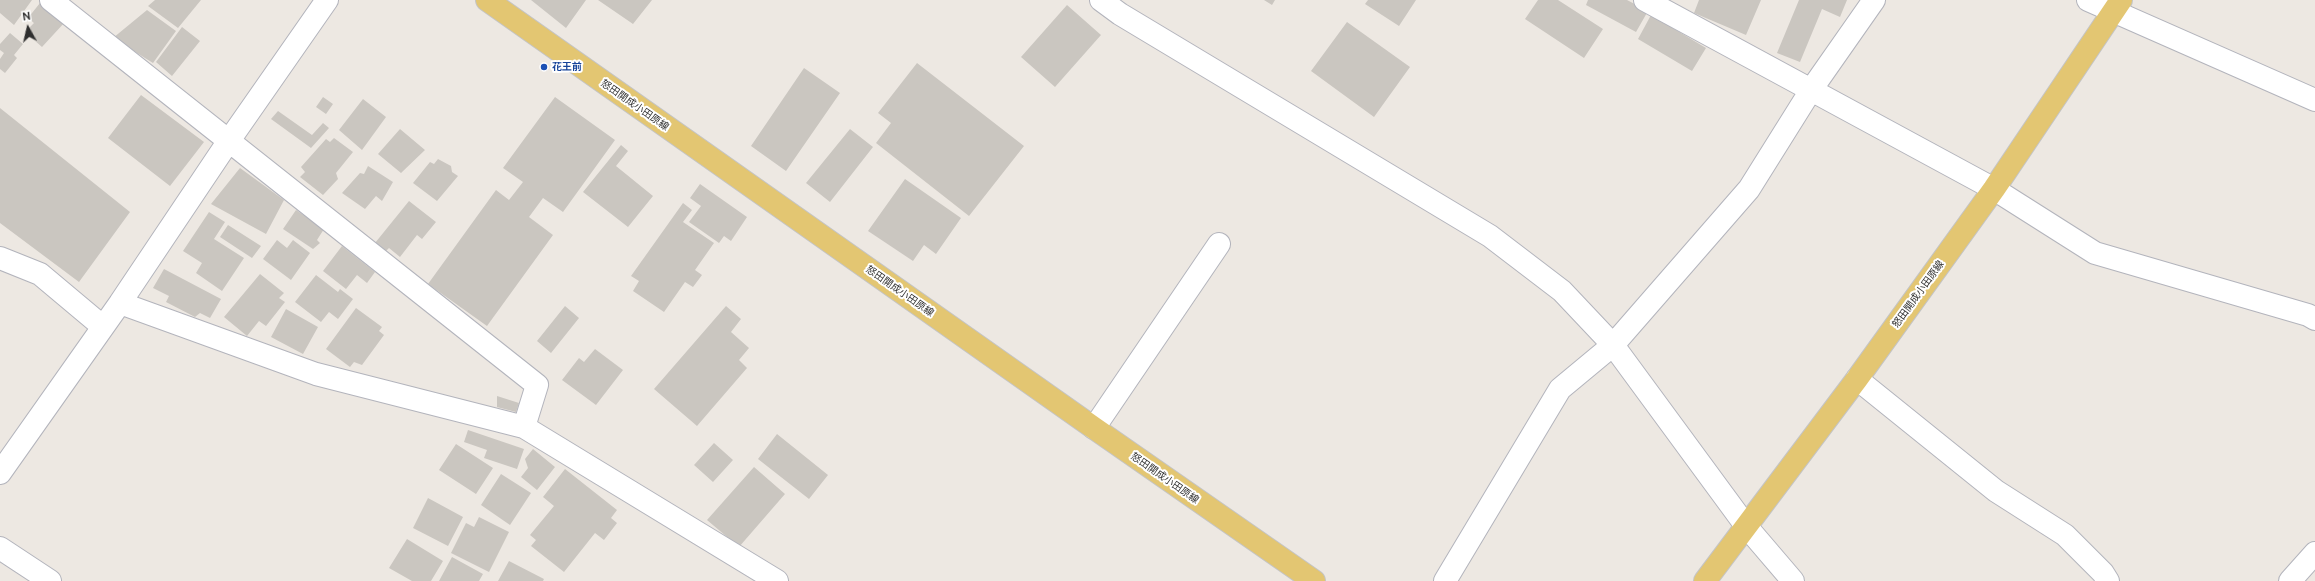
<!DOCTYPE html>
<html>
<head>
<meta charset="utf-8">
<style>
  body { margin:0 }
  #map { position:relative; width:2315px; height:581px; overflow:hidden; background:#ede8e2; font-family:Ubuntu,sans-serif }
  canvas { display:block }
  .north { position:absolute; left:8px; top:8px; width:40px; height:40px; -webkit-text-stroke:3px #fff; paint-order:stroke; rotate:352deg; font-size:11px; font-weight:700; line-height:16px; text-align:center; color:#2e2e2e }
  .north::after { content:''; display:block; margin:auto; width:14px; height:18px; background:#2e2e2e; clip-path:polygon(50% 0,100% 100%,50% 72%,0 100%) }
</style>
</head>
<body>
<div id="map">
<canvas width="2315" height="581"></canvas>
<div class="north">N</div>
</div>
<script>
const g = document.querySelector('canvas').getContext('2d');
g.lineJoin = 'round';
function paint(path, color) { g.fillStyle = color; g.fill(path, 'evenodd'); }
const poly = rows => new Path2D(rows.map(r => 'M' + r).join(''));
function strokePath(path, color, width, dash) { g.strokeStyle = color; g.lineWidth = width; g.lineCap = dash ? 'butt' : 'round'; g.setLineDash(dash || []); g.stroke(path); }
function write(font, color, halo, rows, align = 'center') {
  g.font = font + ' Ubuntu,"Noto Sans JP",sans-serif'; g.lineWidth = 4; g.setLineDash([]); g.textBaseline = 'middle'; g.strokeStyle = halo; g.fillStyle = color; for (const [text, x, y, turn = 0] of rows) {
    g.save(); g.translate(x, y); g.rotate((+turn || 0) * Math.PI / 180); g.textAlign = isNaN(turn) ? turn : align; if (halo) g.strokeText(text, 0, 0); g.fillText(text, 0, 0); g.restore();
  }
}
const building = poly([
  [0,0,32,0,14,25,0,13],
  [155,0,201,0,178,28,148,6],
  [531,0,586,0,566,28],
  [598,0,652,0,633,24],
  [1264,0,1275,0,1272,5],
  [1368,0,1416,0,1399,26,1365,4],
  [1538,0,1558,0,1603,29,1584,58,1525,19],
  [1588,0,1627,0,1648,11,1636,32,1586,5],
  [1699,0,1761,0,1746,35,1694,13],
  [1799,0,1847,0,1840,17,1822,9,1800,62,1777,53],
  [40,3,65,22,42,47,25,32,34,23,28,18],
  [1067,5,1101,35,1055,87,1021,57],
  [147,10,176,31,153,63,113,38],
  [1651,15,1706,48,1692,71,1638,39],
  [1347,22,1410,67,1374,117,1311,71],
  [182,27,200,41,172,76,156,62],
  [10,33,23,44,14,55,17,58,5,73,0,69,0,59,4,53,0,50,0,44],
  [917,63,1024,146,969,216,876,143,891,123,878,113],
  [804,68,840,93,786,171,751,146],
  [141,95,204,142,170,186,108,138],
  [323,97,333,104,326,114,316,107],
  [555,97,615,140,563,212,543,198,529,217,553,235,487,326,428,284,496,190,509,200,523,182,503,168],
  [363,99,386,117,362,150,339,130],
  [0,108,130,212,79,282,0,223],
  [278,111,312,135,323,123,329,128,311,148,271,119],
  [400,129,425,150,401,173,378,154],
  [850,129,873,147,830,202,806,183],
  [334,138,353,152,336,173,338,179,323,195,300,177,305,172,301,167,326,139,330,142],
  [621,145,628,151,616,166,653,196,628,227,583,192],
  [438,159,451,166,452,172,458,176,437,201,413,183,430,162,434,164],
  [368,166,393,182,382,201,376,196,365,209,342,193,360,173,364,174],
  [240,168,284,200,266,234,211,204],
  [905,179,961,218,936,254,924,245,913,261,868,231],
  [700,184,747,217,731,241,724,236,719,243,689,222,701,206,690,198],
  [409,201,436,222,422,239,417,235,400,257,389,248,385,252,375,243],
  [683,203,692,210,683,222,714,243,695,270,702,275,693,287,685,282,664,312,633,291,639,281,631,276],
  [296,210,324,229,317,240,320,243,313,249,283,229],
  [209,212,225,222,214,239,244,258,222,291,196,273,202,263,183,251],
  [228,225,261,246,252,258,220,237],
  [277,240,287,248,293,240,310,253,291,280,263,259],
  [342,246,375,272,367,283,357,275,346,289,323,271],
  [164,269,221,299,210,318,200,313,195,317,166,302,169,296,153,288],
  [260,274,284,293,279,298,285,302,266,326,259,321,247,336,224,317],
  [316,275,338,292,340,289,353,299,338,319,329,312,321,322,295,302],
  [565,306,579,318,551,353,537,341],
  [726,306,741,319,731,332,749,348,739,360,747,368,697,426,654,389],
  [356,308,382,327,379,331,384,335,362,365,354,362,350,367,326,349],
  [286,309,318,327,303,354,271,337],
  [595,349,623,370,596,405,562,380,579,358,584,362],
  [497,396,519,403,516,412,497,407],
  [468,430,524,449,517,469,484,458,487,450,464,442],
  [777,434,828,475,809,499,758,459],
  [714,443,733,460,713,482,694,465],
  [456,444,493,468,476,494,439,470],
  [533,449,555,467,537,490,521,477,528,468,525,459],
  [754,467,785,494,739,547,707,520],
  [565,469,617,510,611,518,617,523,604,540,595,533,564,572,531,546,536,540,530,535,554,506,543,497],
  [501,474,531,493,510,525,481,505],
  [428,498,463,517,448,546,413,528],
  [479,517,509,532,489,572,451,553,466,523,474,527],
  [407,539,443,561,431,581,412,581,389,568],
  [452,557,483,574,479,581,439,581],
  [509,561,544,579,543,581,498,581]
]);
const minor = poly([
  [51,0,537,385,524,427],
  [1101,0,1120,14,1490,236,1562,291,1613,345,1746,526,1793,581],
  [1645,0,1994,189,2095,253,2308,315,2315,319],
  [2088,0,2315,100],
  [0,258,40,274,102,326],
  [120,303,316,374,524,427,777,581],
  [1857,379,1996,491,2065,535,2103,573,2108,581],
  [1094,428,1219,244],
  [0,473,120,303,228,142,327,0],
  [0,548,50,581],
  [1445,581,1560,389,1613,345,1749,189,1811,90,1874,0],
  [2290,581,2315,553]
]);
const major = poly([
  [487,0,1094,428,1314,581],
  [1705,581,1857,379,1994,189,2121,0]
]);
const markers = [
  [544,67,4,"#1a4fb4"]
];
const transitNames = [
  ["花王前",552,67]
];
const streetNames = [
  ["怒田開成小田原線",635,105,35],
  ["怒田開成小田原線",900,291,35],
  ["怒田開成小田原線",1918,294,-54],
  ["怒田開成小田原線",1165,478,35]
];
paint(building, '#cac6c0');
strokePath(minor, '#b3b4bc', 24);
strokePath(major, '#c4c4c4', 24);
strokePath(minor, '#fff', 22);
strokePath(major, '#e3c672', 22);
for (const [x, y, r, color] of markers) { const dot = new Path2D(); dot.arc(x, y, r, 0, 2 * Math.PI); g.fillStyle = color; g.fill(dot); strokePath(dot, '#fff', 1.5); }
write('bold 10px', '#164399', '#fff', transitNames, 'left');
write('10px', '#2e2e2e', '#fff', streetNames);
</script>
</body>
</html>
